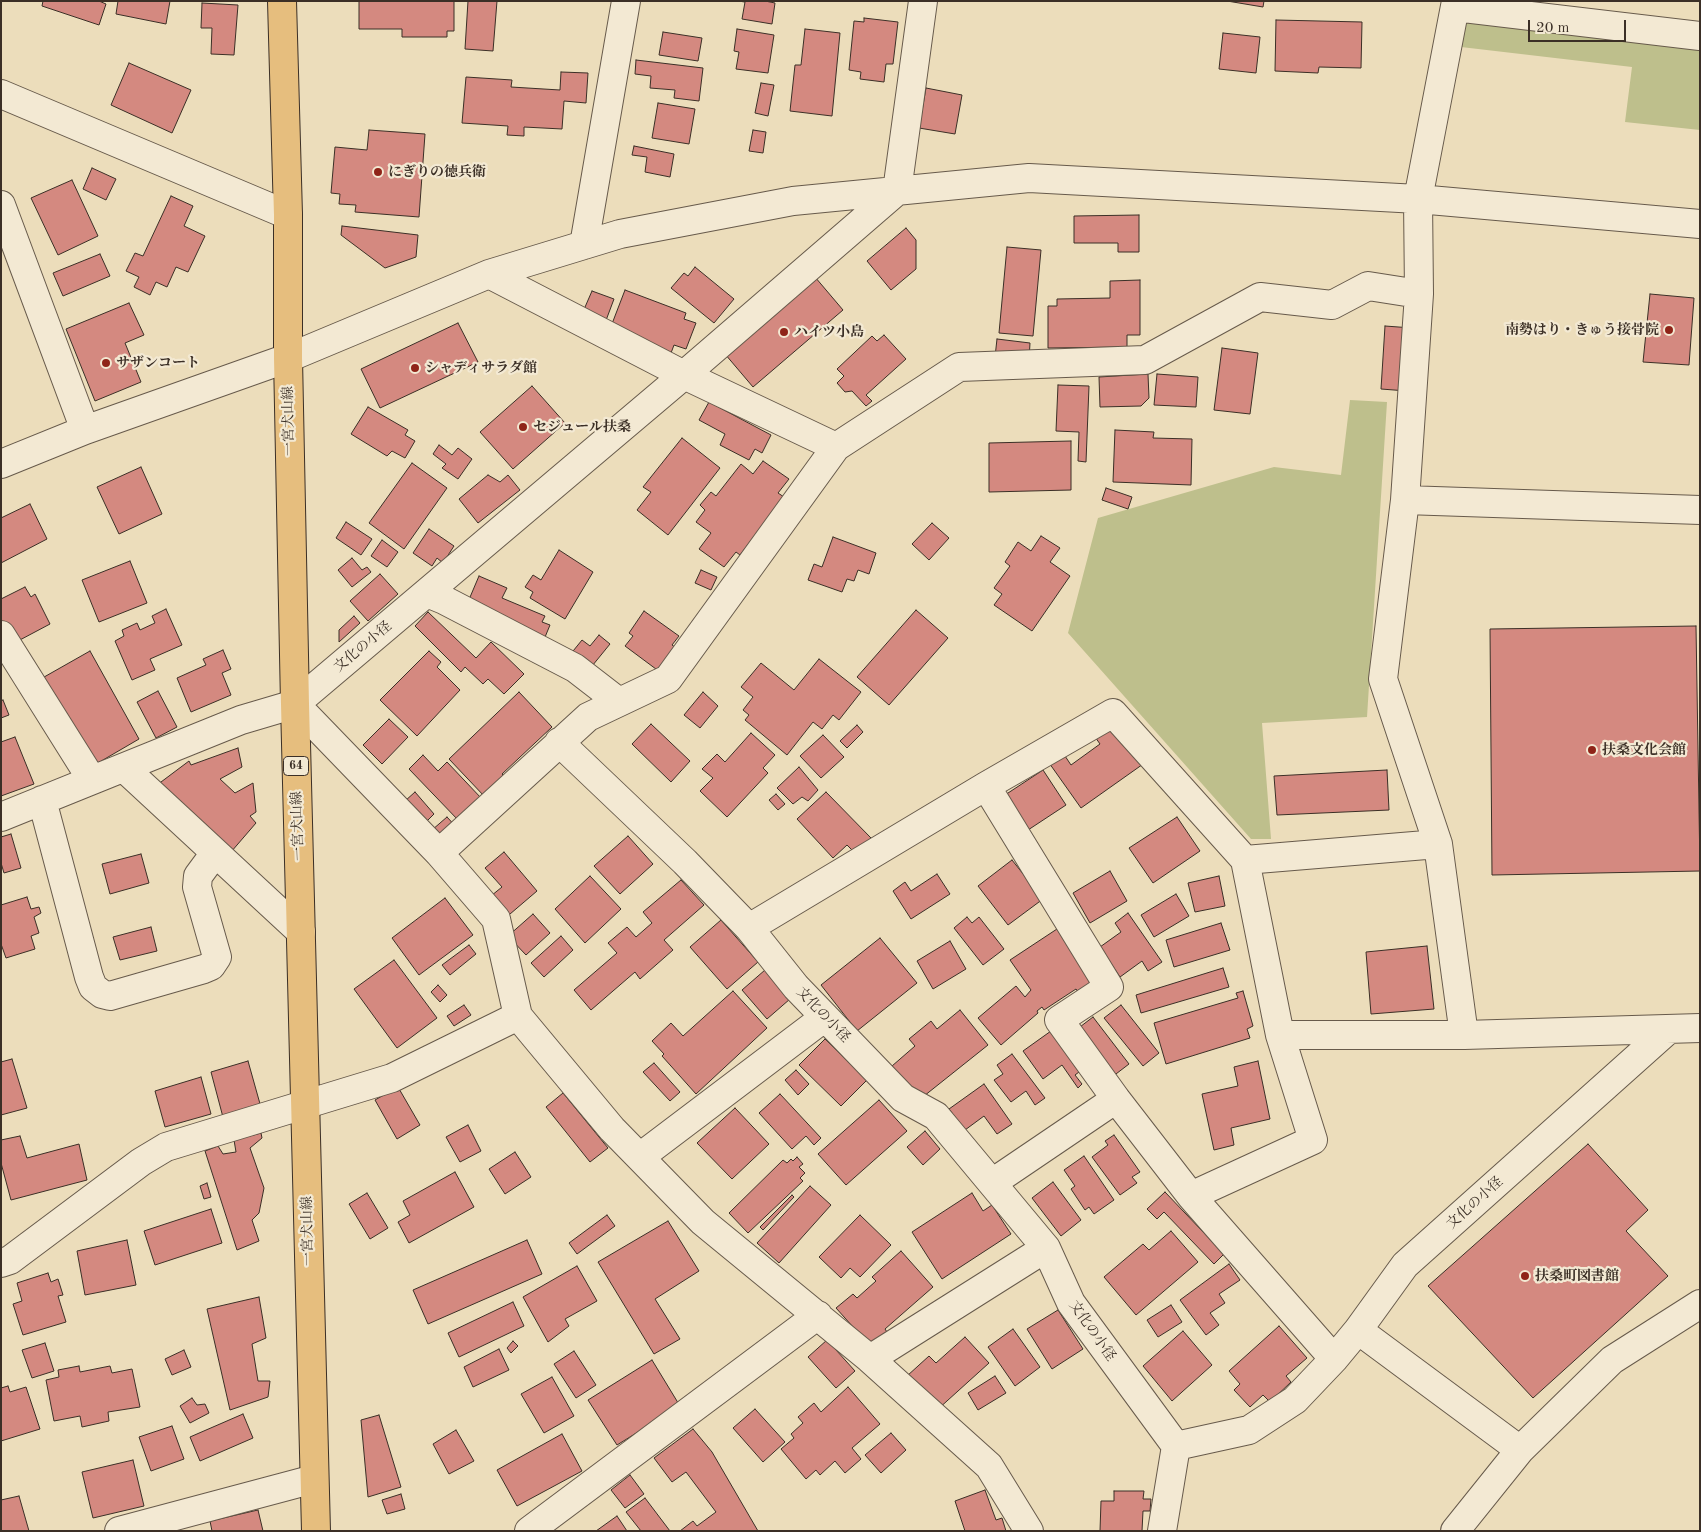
<!DOCTYPE html>
<html>
<head>
<meta charset="utf-8">
<style>
  body { margin:0 }
  #map { position:relative; width:1701px; height:1532px; overflow:hidden; background:#ecddbb; font-family:"Old Standard TT",serif }
  canvas { display:block }
  .frame { position:absolute; inset:0; border:2px solid #3b2f26; pointer-events:none }
  .scale { position:absolute; left:1528px; top:20px; width:98px; height:22px; box-sizing:border-box; border:2px solid #3b2f26; border-top:0; padding-left:6px; font-size:15px; line-height:18px; white-space:nowrap; color:#3b2f26; -webkit-text-stroke:4px #f3e9d3; paint-order:stroke }
</style>
</head>
<body>
<div id="map">
<canvas width="1701" height="1532"></canvas>
<div class="frame"></div>
<div class="scale">20 m</div>
</div>
<script>
const g = document.querySelector('canvas').getContext('2d');
g.lineJoin = 'round';
function paint(path, color) { g.fillStyle = color; g.fill(path, 'evenodd'); }
const poly = rows => new Path2D(rows.map(r => 'M' + r).join(''));
function strokePath(path, color, width, dash) { g.strokeStyle = color; g.lineWidth = width; g.lineCap = dash ? 'butt' : 'round'; g.setLineDash(dash || []); g.stroke(path); }
function write(font, color, halo, rows, align = 'center') {
  g.font = font + ' "Old Standard TT","Noto Serif JP",serif'; g.lineWidth = 4.5; g.setLineDash([]); g.textBaseline = 'middle'; g.strokeStyle = halo; g.fillStyle = color; for (const [text, x, y, turn = 0] of rows) {
    g.save(); g.translate(x, y); g.rotate((+turn || 0) * Math.PI / 180); g.textAlign = isNaN(turn) ? turn : align; if (halo) g.strokeText(text, 0, 0); g.fillText(text, 0, 0); g.restore();
  }
}
const green = poly([
  [1464,15,1700,44,1700,130,1625,122,1632,67,1461,47],
  [1350,400,1387,402,1367,717,1262,723,1271,839,1251,839,1068,633,1098,518,1274,467,1341,475]
]);
const building = poly([
  [43,1,99,1,106,4,99,25,42,6,43,1],
  [118,1,170,1,166,24,116,14,118,1],
  [359,1,454,1,454,31,447,31,447,37,402,37,402,29,359,29,359,1],
  [468,1,497,1,493,51,465,49,468,1],
  [765,1,775,3,772,24,742,19,745,2,738,1,765,1],
  [1227,1,1264,1,1263,7,1227,1],
  [202,3,238,5,234,55,211,54,212,28,201,28,202,3],
  [864,18,898,22,893,64,886,64,884,82,860,79,861,72,849,70,854,21,864,22,864,18],
  [1276,20,1362,22,1361,68,1319,67,1318,73,1275,71,1276,20],
  [737,29,774,35,768,73,736,69,739,52,734,51,737,29],
  [805,29,840,33,832,116,790,111,795,65,801,65,805,29],
  [663,32,702,38,698,61,659,55,663,32],
  [1223,33,1260,37,1256,73,1219,69,1223,33],
  [636,60,703,68,699,101,674,98,675,90,650,88,651,76,635,74,636,60],
  [129,63,191,90,172,133,111,105,129,63],
  [561,72,588,73,586,103,564,101,562,129,524,127,524,136,507,135,508,126,462,123,466,77,512,80,511,87,560,90,561,72],
  [761,83,774,85,768,116,755,113,761,83],
  [926,88,962,95,955,134,919,128,926,88],
  [658,103,695,109,689,144,652,138,658,103],
  [369,130,425,134,419,217,355,212,356,205,339,204,340,194,331,193,335,147,367,150,369,130],
  [753,130,766,132,763,153,749,151,753,130],
  [634,146,674,154,670,177,645,172,647,157,632,155,634,146],
  [92,168,116,179,106,200,83,189,92,168],
  [72,180,98,236,58,255,31,198,72,180],
  [171,196,193,206,184,226,205,236,188,272,176,267,167,287,156,282,150,295,134,287,139,277,126,271,135,253,143,256,171,196],
  [1139,215,1139,252,1118,252,1118,243,1074,243,1074,216,1139,215],
  [342,226,418,235,416,257,385,268,341,235,342,226],
  [906,228,916,240,916,269,891,290,867,261,906,228],
  [1007,247,1041,250,1033,336,999,333,1007,247],
  [100,254,110,276,63,296,53,273,100,254],
  [695,267,734,299,714,323,671,288,684,273,688,276,695,267],
  [815,277,843,310,753,387,725,354,815,277],
  [1140,280,1140,335,1127,335,1127,347,1048,348,1048,306,1057,306,1057,299,1110,298,1110,281,1140,280],
  [625,290,686,313,684,319,696,323,686,349,674,345,671,353,610,329,625,290],
  [592,291,614,299,605,323,582,314,592,291],
  [1650,294,1694,298,1689,365,1643,362,1650,294],
  [129,303,144,335,125,343,141,382,95,401,66,329,129,303],
  [458,323,478,362,380,408,361,369,458,323],
  [1385,326,1412,328,1407,391,1381,389,1385,326],
  [884,335,906,359,866,395,872,401,866,406,852,391,845,392,837,383,844,376,837,369,872,336,877,341,884,335],
  [997,339,1030,343,1029,360,995,357,997,339],
  [1222,348,1258,353,1250,414,1214,410,1222,348],
  [1148,374,1149,398,1141,406,1100,407,1099,377,1148,374],
  [1157,374,1198,377,1196,407,1154,405,1157,374],
  [1058,385,1089,386,1086,462,1078,461,1079,432,1056,431,1058,385],
  [532,386,565,423,513,469,480,432,532,386],
  [709,402,771,435,762,453,755,449,749,460,720,445,725,434,699,420,709,402],
  [368,407,408,430,405,435,415,441,405,458,392,451,387,456,351,434,368,407],
  [1115,430,1154,432,1153,438,1192,439,1191,485,1113,482,1115,430],
  [682,438,720,468,668,535,637,510,651,492,643,487,682,438],
  [1071,441,1071,490,989,492,989,443,1071,441],
  [439,445,452,455,458,448,472,459,458,479,442,468,446,464,433,454,439,445],
  [763,461,789,479,778,493,784,497,740,555,736,552,724,567,699,549,711,533,696,522,705,510,700,505,711,492,716,496,741,464,753,474,763,461],
  [412,463,447,488,404,549,369,523,412,463],
  [141,467,162,514,119,534,97,487,141,467],
  [488,475,500,482,508,475,520,490,478,523,459,499,488,475],
  [1106,488,1132,497,1128,509,1102,500,1106,488],
  [30,504,47,539,1,563,1,518,30,504],
  [346,522,372,539,361,555,336,538,346,522],
  [932,523,949,538,929,560,912,544,932,523],
  [429,529,454,546,443,563,437,558,432,566,413,553,429,529],
  [1041,536,1060,548,1050,562,1070,576,1032,631,994,605,1002,594,994,588,1010,566,1005,562,1018,542,1031,551,1041,536],
  [833,537,876,553,869,574,858,570,854,581,847,579,842,592,808,580,814,564,822,567,833,537],
  [382,540,398,552,387,567,371,556,382,540],
  [559,550,593,572,565,619,530,598,533,592,525,587,533,575,541,580,559,550],
  [352,558,362,570,367,567,371,572,352,587,338,570,352,558],
  [130,561,147,603,99,622,82,580,130,561],
  [701,570,717,577,711,590,695,583,701,570],
  [380,574,398,594,368,621,350,601,380,574],
  [479,576,507,588,502,598,545,616,542,622,550,625,543,642,465,609,479,576],
  [25,587,31,597,35,594,50,624,1,650,1,599,25,587],
  [166,609,182,645,150,659,155,670,132,680,115,641,124,636,122,630,137,623,140,630,155,623,152,616,166,609],
  [916,610,948,638,889,705,857,677,916,610],
  [644,611,679,636,672,645,682,652,664,675,625,646,633,636,629,633,644,611],
  [428,612,476,658,491,642,524,674,504,694,488,679,483,684,465,667,461,672,415,626,428,612],
  [354,616,360,623,339,642,339,630,354,616],
  [1696,626,1700,871,1492,875,1490,629,1696,626],
  [599,635,610,644,588,671,569,656,582,640,590,646,599,635],
  [223,650,231,669,222,673,231,695,191,712,177,678,206,665,203,659,223,650],
  [90,651,139,739,91,767,30,685,90,651],
  [429,651,441,662,437,667,460,690,417,736,380,700,429,651],
  [819,659,861,692,839,720,833,715,822,729,813,722,787,755,745,720,749,715,743,710,753,697,741,687,761,663,794,690,819,659],
  [158,691,177,727,156,738,137,702,158,691],
  [519,692,552,727,502,774,506,778,485,797,449,759,519,692],
  [703,692,718,706,700,728,684,715,703,692],
  [3,700,9,715,1,718,1,701,3,700],
  [1115,718,1146,762,1081,808,1047,760,1061,750,1071,765,1100,744,1093,734,1115,718],
  [389,719,408,737,382,764,363,745,389,719],
  [651,724,690,761,671,782,632,744,651,724],
  [857,725,863,732,847,748,840,741,857,725],
  [751,733,775,755,763,768,768,773,727,817,700,791,713,778,702,769,717,754,725,762,751,733],
  [823,735,844,757,821,778,800,756,823,735],
  [15,737,34,784,1,796,1,742,15,737],
  [238,748,242,767,220,779,235,793,253,783,256,812,250,816,256,823,231,852,157,785,189,761,191,765,238,748],
  [423,755,438,771,447,762,482,799,459,821,409,769,423,755],
  [799,767,818,790,808,801,802,797,793,804,777,788,799,767],
  [1043,770,1066,805,1028,830,1005,795,1043,770],
  [1387,770,1389,810,1277,815,1274,776,1387,770],
  [415,792,434,814,425,823,405,801,415,792],
  [826,792,871,838,855,853,847,845,833,858,797,819,826,792],
  [776,794,785,804,778,810,769,800,776,794],
  [447,817,459,830,444,844,432,830,447,817],
  [1177,817,1200,851,1153,883,1129,848,1177,817],
  [11,834,21,868,4,873,1,863,1,837,11,834],
  [628,836,653,864,620,894,594,866,628,836],
  [504,852,537,891,503,920,486,900,502,887,485,868,504,852],
  [141,854,149,883,110,894,102,864,141,854],
  [1012,860,1043,899,1008,925,978,886,1012,860],
  [1110,871,1127,901,1090,923,1073,893,1110,871],
  [937,874,950,894,911,919,893,891,905,882,911,891,937,874],
  [590,876,621,909,585,943,555,909,590,876],
  [1219,876,1225,906,1195,912,1188,883,1219,876],
  [681,880,704,905,664,940,673,950,640,979,635,972,591,1010,574,990,617,953,608,943,627,927,636,937,652,923,643,912,681,880],
  [1176,894,1189,916,1154,937,1141,915,1176,894],
  [27,897,31,909,39,907,41,913,34,917,39,933,31,936,35,949,6,958,1,944,1,905,27,897],
  [445,898,473,935,419,975,392,938,445,898],
  [1128,913,1162,962,1148,971,1142,961,1120,977,1100,947,1121,932,1115,923,1128,913],
  [533,914,550,933,526,955,508,936,533,914],
  [967,917,972,923,979,917,1004,949,983,965,954,928,967,917],
  [721,920,758,962,727,989,690,947,721,920],
  [1221,923,1230,950,1174,967,1166,940,1221,923],
  [151,927,157,951,120,960,113,937,151,927],
  [1057,929,1095,987,1081,996,1076,989,1044,1010,1042,1007,1037,1011,1038,1013,1001,1045,978,1018,1016,986,1025,997,1031,990,1010,960,1057,929],
  [561,936,573,950,544,977,531,963,561,936],
  [880,938,917,983,857,1031,821,985,880,938],
  [950,941,966,969,933,989,917,961,950,941],
  [469,945,476,954,450,975,442,965,469,945],
  [1427,946,1434,1009,1371,1014,1366,952,1427,946],
  [394,960,437,1018,397,1048,354,989,394,960],
  [1223,968,1229,987,1141,1013,1136,995,1223,968],
  [765,970,790,999,767,1019,742,990,765,970],
  [438,985,447,995,440,1002,431,992,438,985],
  [733,991,767,1028,696,1094,662,1056,664,1054,652,1041,671,1023,683,1036,733,991],
  [1243,991,1253,1026,1247,1029,1250,1038,1166,1064,1154,1023,1238,998,1236,993,1243,991],
  [464,1005,471,1015,454,1026,447,1016,464,1005],
  [1121,1005,1159,1053,1143,1066,1104,1018,1121,1005],
  [960,1010,988,1045,919,1100,892,1066,915,1046,909,1039,931,1021,937,1029,960,1010],
  [1093,1017,1129,1064,1112,1077,1076,1030,1093,1017],
  [1051,1031,1079,1072,1075,1075,1082,1084,1078,1088,1062,1065,1043,1079,1023,1051,1051,1031],
  [825,1039,867,1080,841,1106,799,1065,825,1039],
  [1012,1054,1045,1098,1035,1105,1026,1091,1011,1102,994,1080,1003,1074,997,1065,1012,1054],
  [12,1059,27,1108,1,1115,1,1062,12,1059],
  [248,1061,262,1111,224,1121,211,1072,248,1061],
  [1258,1061,1270,1119,1231,1128,1234,1145,1214,1150,1202,1094,1238,1086,1234,1067,1258,1061],
  [654,1063,680,1092,670,1101,643,1072,654,1063],
  [796,1070,809,1084,798,1095,785,1080,796,1070],
  [201,1077,211,1114,165,1127,155,1091,201,1077],
  [984,1084,1012,1124,997,1134,984,1116,965,1130,949,1109,984,1084],
  [398,1087,420,1125,397,1139,375,1100,398,1087],
  [563,1093,608,1148,590,1162,546,1107,563,1093],
  [780,1094,821,1138,814,1145,806,1136,792,1149,759,1113,780,1094],
  [879,1100,907,1131,846,1185,818,1154,879,1100],
  [735,1108,769,1144,732,1179,697,1143,735,1108],
  [468,1125,481,1151,460,1162,446,1137,468,1125],
  [925,1131,940,1149,923,1165,907,1147,925,1131],
  [261,1133,262,1138,250,1148,264,1188,259,1213,252,1220,259,1241,237,1250,205,1151,218,1146,223,1154,236,1152,234,1140,261,1133],
  [1114,1135,1140,1172,1132,1177,1137,1183,1120,1195,1092,1157,1108,1145,1105,1141,1114,1135],
  [20,1136,27,1158,79,1144,87,1180,11,1200,1,1163,1,1140,20,1136],
  [1588,1144,1648,1210,1626,1231,1668,1276,1533,1398,1428,1286,1588,1144],
  [515,1152,531,1177,505,1194,489,1169,515,1152],
  [1084,1156,1114,1200,1094,1214,1089,1207,1085,1210,1071,1189,1075,1186,1064,1170,1084,1156],
  [797,1157,803,1164,799,1167,805,1173,800,1178,803,1181,748,1233,729,1213,783,1160,787,1163,791,1159,793,1161,797,1157],
  [455,1172,474,1207,409,1243,398,1222,410,1215,403,1201,455,1172],
  [1053,1182,1081,1220,1061,1236,1032,1198,1053,1182],
  [207,1183,211,1197,204,1199,200,1186,207,1183],
  [810,1186,831,1205,779,1263,757,1243,810,1186],
  [1165,1192,1224,1254,1214,1264,1164,1212,1157,1219,1147,1209,1165,1192],
  [367,1193,388,1228,370,1239,349,1204,367,1193],
  [972,1193,983,1211,992,1205,1011,1234,942,1279,912,1232,972,1193],
  [792,1195,794,1197,763,1230,760,1227,792,1195],
  [211,1209,222,1243,155,1265,144,1231,211,1209],
  [607,1215,615,1226,577,1254,569,1243,607,1215],
  [860,1215,891,1245,860,1277,850,1268,841,1278,819,1257,860,1215],
  [668,1221,699,1271,655,1299,680,1339,654,1354,598,1262,668,1221],
  [1171,1231,1198,1262,1136,1315,1104,1277,1143,1244,1149,1250,1171,1231],
  [127,1240,136,1285,85,1295,77,1251,127,1240],
  [527,1240,542,1274,428,1324,413,1290,527,1240],
  [901,1251,933,1287,885,1329,887,1332,871,1347,836,1308,853,1294,857,1298,876,1281,872,1277,901,1251],
  [1229,1264,1240,1280,1219,1294,1225,1303,1210,1313,1219,1325,1206,1335,1180,1300,1229,1264],
  [577,1266,597,1301,565,1319,569,1326,548,1342,523,1297,577,1266],
  [48,1273,51,1282,58,1279,63,1295,58,1296,66,1322,23,1335,13,1304,22,1301,17,1283,48,1273],
  [259,1297,266,1338,252,1344,258,1381,270,1381,268,1397,230,1410,207,1309,259,1297],
  [513,1302,524,1326,459,1357,448,1333,513,1302],
  [1171,1305,1182,1322,1158,1337,1147,1320,1171,1305],
  [1058,1310,1083,1349,1052,1369,1027,1329,1058,1310],
  [1279,1326,1307,1358,1286,1376,1291,1382,1270,1402,1263,1395,1250,1407,1234,1390,1240,1384,1229,1371,1279,1326],
  [1013,1329,1040,1367,1015,1386,988,1347,1013,1329],
  [1183,1331,1212,1365,1172,1401,1143,1366,1183,1331],
  [965,1337,989,1363,937,1410,907,1376,929,1356,936,1363,965,1337],
  [827,1340,855,1371,836,1388,808,1357,827,1340],
  [513,1341,518,1346,511,1353,507,1348,513,1341],
  [45,1343,54,1371,32,1378,22,1350,45,1343],
  [499,1349,509,1370,473,1387,464,1367,499,1349],
  [184,1350,191,1367,172,1375,165,1359,184,1350],
  [574,1351,596,1385,576,1398,554,1364,574,1351],
  [652,1360,680,1406,617,1445,588,1400,652,1360],
  [79,1366,80,1372,110,1366,112,1373,132,1369,140,1407,108,1412,109,1421,82,1427,80,1416,54,1421,46,1380,59,1377,58,1370,79,1366],
  [995,1376,1006,1393,978,1410,968,1393,995,1376],
  [552,1377,574,1416,544,1433,521,1394,552,1377],
  [8,1386,10,1392,26,1387,40,1429,1,1441,1,1388,8,1386],
  [848,1387,880,1424,852,1448,861,1459,845,1473,835,1461,820,1475,816,1470,806,1479,781,1449,794,1438,791,1434,803,1423,798,1417,814,1403,821,1412,848,1387],
  [192,1398,197,1405,205,1404,209,1413,190,1423,180,1406,192,1398],
  [755,1409,785,1442,763,1462,733,1428,755,1409],
  [243,1414,253,1438,200,1461,190,1437,243,1414],
  [379,1415,401,1487,368,1497,361,1420,379,1415],
  [172,1426,184,1459,151,1471,139,1437,172,1426],
  [693,1429,712,1452,758,1531,680,1531,693,1521,697,1526,716,1512,686,1472,672,1482,654,1458,693,1429],
  [456,1430,474,1461,449,1474,433,1444,456,1430],
  [891,1433,906,1450,881,1473,865,1455,891,1433],
  [562,1434,582,1471,517,1506,497,1470,562,1434],
  [133,1460,144,1506,93,1518,82,1472,133,1460],
  [630,1475,644,1494,625,1508,611,1490,630,1475],
  [985,1490,996,1520,1002,1518,1006,1531,965,1531,955,1501,985,1490],
  [1114,1491,1144,1491,1143,1499,1151,1499,1150,1511,1143,1511,1142,1531,1100,1531,1101,1501,1114,1501,1114,1491],
  [401,1494,405,1509,387,1514,382,1500,401,1494],
  [19,1496,29,1531,1,1531,1,1500,19,1496],
  [645,1498,670,1531,641,1531,626,1512,645,1498],
  [258,1510,263,1531,212,1531,210,1521,258,1510],
  [617,1516,627,1531,596,1531,617,1516]
]);
const minor = poly([
  [1455,7,1700,36],
  [1,94,288,215],
  [1,205,85,430],
  [584,245,626,1],
  [489,274,684,375,836,447],
  [1419,294,1405,500,1383,679,1438,844,1464,1035],
  [1,464,85,430,288,358,489,274,620,234,793,201,1029,178,1418,199,1700,224],
  [1405,500,1700,510],
  [427,593,444,600,575,668,619,702],
  [1,635,92,780],
  [295,704,439,853,496,919,518,1016,612,1129,703,1222,870,1359,989,1466,1029,1531],
  [559,742,685,862,749,928,796,987,903,1098,936,1116,1046,1248,1071,1303,1176,1446],
  [124,768,301,932],
  [986,786,1109,987,1059,1020,1116,1099,1191,1196],
  [42,800,89,977,93,987,102,994,110,996,204,969,211,966,217,957,197,887,198,876,215,853],
  [1,817,241,720,295,704,684,375,897,191,923,1],
  [439,853,588,717,668,679,836,447,959,367,1145,360,1260,297,1332,305,1368,286,1419,294,1418,199,1456,1],
  [749,928,986,786,1113,713,1245,860],
  [1280,1035,1464,1035,1700,1028],
  [640,1157,825,1017],
  [992,1183,1116,1099],
  [1,1263,10,1260,141,1162,166,1147,392,1078,518,1016],
  [1358,1330,1520,1450],
  [870,1359,1046,1248],
  [1334,1359,1191,1196,1313,1140,1280,1035,1245,860,1438,844],
  [1176,1446,1249,1430,1295,1400,1334,1359,1358,1330,1405,1265,1669,1029],
  [119,1531,314,1479],
  [529,1531,818,1315],
  [1162,1531,1176,1446],
  [1455,1531,1520,1450,1612,1360,1700,1304]
]);
const major = poly([
  [282,1,288,215,288,358,295,704,316,1531]
]);
const markers = [
  [378,172,5,"#8f2418"],
  [1669,330,5,"#8f2418"],
  [784,332,5,"#8f2418"],
  [106,363,5,"#8f2418"],
  [415,368,5,"#8f2418"],
  [523,427,5,"#8f2418"],
  [1592,750,5,"#8f2418"],
  [1525,1276,5,"#8f2418"]
];
const shields = [
  [296,766,25]
];
const shieldNames = [
  ["64",296,766]
];
const poiNames = [
  ["にぎりの徳兵衛",388,172],
  ["南勢はり・きゅう接骨院",1659,330,"right"],
  ["ハイツ小島",794,332],
  ["サザンコート",116,363],
  ["シャディサラダ館",425,368],
  ["セジュール扶桑",533,427],
  ["扶桑文化会館",1602,750],
  ["扶桑町図書館",1535,1276]
];
const streetNames = [
  ["一宮犬山線",289,421,-91],
  ["文化の小径",363,647,-40],
  ["一宮犬山線",298,826,-92],
  ["文化の小径",823,1015,46],
  ["文化の小径",1475,1203,-42],
  ["一宮犬山線",308,1231,-91],
  ["文化の小径",1092,1331,55]
];
paint(green, '#bebf8c');
paint(building, '#d48980');
strokePath(building, '#3b2f26', 1);
strokePath(minor, '#675a4b', 30);
strokePath(major, '#3b2f26', 30);
strokePath(minor, '#f3e9d3', 28);
strokePath(major, '#e6be7e', 28);
for (const [x, y, r, color] of markers) { const dot = new Path2D(); dot.arc(x, y, r, 0, 2 * Math.PI); g.fillStyle = color; g.fill(dot); strokePath(dot, '#f3e9d3', 2); }
for (const [x, y, w] of shields) { const box = new Path2D(); box.roundRect(x - w / 2, y - 9.5, w, 19, 4); g.fillStyle = '#f3e9d3'; g.fill(box); strokePath(box, '#3b2f26', 1); }
write('bold 12px', '#3b2f26', null, shieldNames);
write('bold 14px', '#3b2f26', '#f3e9d3', poiNames, 'left');
write('14px', '#3b2f26', '#f3e9d3', streetNames);
</script>
</body>
</html>
